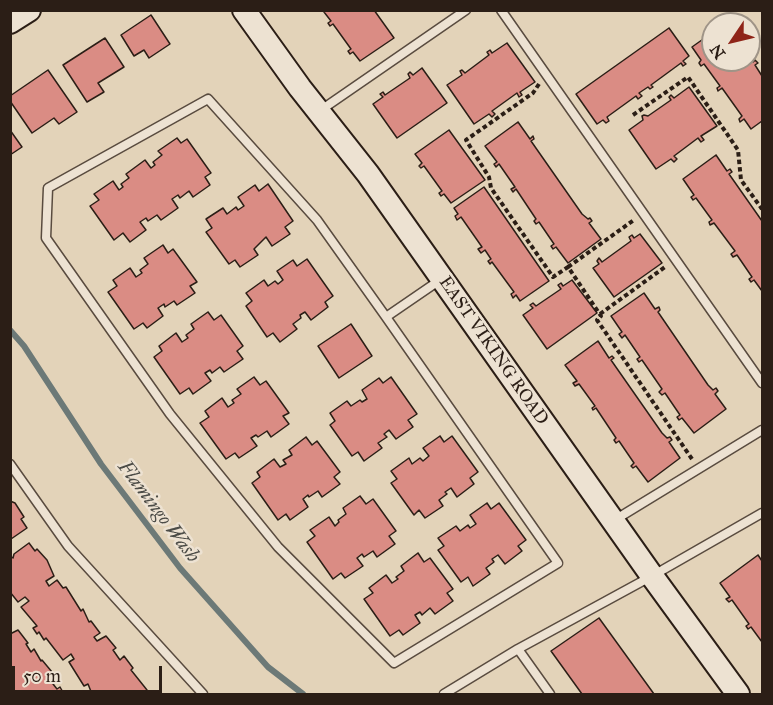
<!DOCTYPE html>
<html>
<head>
<meta charset="utf-8">
<style>
  body { margin:0 }
  #map { position:relative; width:773px; height:705px; overflow:hidden; background:#e3d3b9; font-family:"IM FELL Great Primer",serif }
  canvas { display:block }
  .frame { position:absolute; inset:0; border:12px solid #2b1e16; pointer-events:none }
  .north { position:absolute; left:701px; top:12px; width:60px; height:60px; box-sizing:border-box; background:#ede2d2; border:2px solid #9f9487; border-radius:50%; rotate:235deg; font-size:16px; font-weight:700; line-height:24px; text-align:center; color:#2b1e16 }
  .north::after { content:''; display:block; margin:auto; width:21px; height:27px; background:#8f2418; clip-path:polygon(50% 0,100% 100%,50% 72%,0 100%) }
  .scale { position:absolute; left:12px; top:666px; width:150px; height:27px; box-sizing:border-box; border:3px solid #2b1e16; border-top:0; padding-left:8px; font-size:18px; line-height:21px; white-space:nowrap; color:#2b1e16; -webkit-text-stroke:4px #ede2d2; paint-order:stroke }
</style>
</head>
<body>
<div id="map">
<canvas width="773" height="705"></canvas>
<div class="frame"></div>
<div class="north">N</div>
<div class="scale">50 m</div>
</div>
<script>
const g = document.querySelector('canvas').getContext('2d');
g.lineJoin = 'round';
const poly = rows => new Path2D(rows.map(r => 'M' + r).join(''));
function strokePath(path, color, width, dash) { g.strokeStyle = color; g.lineWidth = width; g.lineCap = dash ? 'butt' : 'round'; g.setLineDash(dash || []); g.stroke(path); }
function paint(path, color) { g.fillStyle = color; g.fill(path, 'evenodd'); }
function write(font, color, halo, rows, align = 'center') {
  g.font = font + ' "IM FELL Great Primer",serif'; g.lineWidth = 5; g.setLineDash([]); g.textBaseline = 'middle'; g.strokeStyle = halo; g.fillStyle = color; for (const [text, x, y, turn = 0] of rows) {
    g.save(); g.translate(x, y); g.rotate((+turn || 0) * Math.PI / 180); g.textAlign = isNaN(turn) ? turn : align; if (halo) g.strokeText(text, 0, 0); g.fillText(text, 0, 0); g.restore();
  }
}
const stream = poly([
  [10,330,24,346,101,464,180,568,268,667,303,694]
]);
const building = poly([
  [326,10,374,10,394,38,360,61,353,52,350,54,348,51,351,49,333,24,330,26,328,23,331,21,324,12,326,10],
  [151,15,170,44,149,58,144,50,134,56,121,35,151,15],
  [669,28,689,56,683,61,686,64,683,66,681,63,651,85,653,87,650,89,648,87,639,93,642,96,638,99,636,96,607,117,609,121,606,123,603,120,597,124,576,94,669,28],
  [713,32,713,60,749,60,749,57,753,62,755,60,758,63,755,65,762,76,762,121,751,129,744,119,740,122,739,119,742,116,722,88,718,91,717,88,720,86,704,64,701,66,699,63,701,60,692,47,713,32],
  [105,38,124,67,98,83,104,92,87,102,63,65,105,38],
  [507,43,535,82,520,92,522,95,519,97,517,93,492,111,495,114,492,117,489,114,474,124,447,85,462,75,460,71,462,70,465,73,489,55,487,52,490,50,492,53,507,43],
  [422,68,447,103,397,138,373,104,383,97,380,94,383,92,385,95,410,78,408,74,410,72,413,75,422,68],
  [48,70,77,112,59,124,54,118,32,133,10,101,10,96,48,70],
  [689,87,717,126,701,136,704,140,701,142,698,138,674,156,677,159,674,162,671,159,656,169,629,130,643,120,642,116,644,115,648,116,671,100,669,97,671,95,674,98,689,87],
  [518,122,530,139,533,136,534,139,531,141,582,214,588,219,590,218,592,221,589,223,601,239,568,263,556,247,553,249,551,246,554,244,539,222,536,224,534,221,536,219,516,189,513,192,511,189,515,187,499,164,496,167,494,164,497,162,485,146,518,122],
  [10,130,22,147,10,155,10,130],
  [449,130,485,180,451,203,444,194,441,196,439,193,442,191,424,166,421,168,419,166,422,163,415,154,449,130],
  [177,138,181,143,187,139,211,173,205,177,210,185,193,197,189,191,180,198,178,195,172,199,178,208,161,220,157,215,148,221,146,218,140,222,146,230,130,242,123,233,114,240,90,206,99,200,94,194,113,181,119,190,123,187,121,184,129,178,126,174,145,160,151,168,155,165,153,162,162,155,158,151,177,138],
  [716,155,727,171,730,169,732,172,729,174,762,221,762,291,754,280,751,282,749,279,752,277,737,255,733,257,731,254,735,251,714,223,710,225,709,222,712,220,696,198,693,200,691,197,694,195,683,179,716,155],
  [268,184,293,221,285,227,290,234,272,246,266,237,254,249,258,255,240,267,235,260,229,264,206,232,212,228,206,219,223,208,227,214,236,207,238,210,244,206,238,197,255,185,259,191,268,184],
  [484,187,549,281,520,301,516,295,513,298,511,294,514,292,492,262,490,264,488,261,491,259,485,250,481,253,478,249,482,247,461,217,457,220,455,216,458,214,454,208,484,187],
  [640,234,662,263,614,297,593,268,599,264,597,261,599,258,602,262,631,241,629,237,632,235,634,238,640,234],
  [163,245,168,253,173,249,197,282,190,286,195,293,177,305,174,301,165,307,164,304,158,308,163,316,147,328,143,323,134,329,108,292,117,286,113,280,130,268,136,277,142,273,140,270,148,264,144,258,163,245],
  [307,259,333,296,325,302,328,307,311,320,305,312,300,315,301,318,293,324,297,329,280,342,273,333,267,337,246,306,252,301,246,293,264,280,268,286,275,281,278,284,283,280,277,271,293,260,297,266,307,259],
  [572,280,597,313,547,349,523,315,533,308,530,305,533,303,536,306,561,289,558,285,561,283,563,286,572,280],
  [644,293,655,309,659,307,660,310,658,312,708,385,713,390,716,388,718,391,715,394,726,409,694,433,682,418,679,420,677,417,680,415,665,393,662,395,659,392,662,389,642,360,639,362,637,359,640,357,625,335,622,338,619,334,622,332,611,316,644,293],
  [208,312,214,320,221,315,243,346,237,351,243,359,224,372,220,367,212,373,210,370,205,373,211,381,193,394,189,388,180,394,154,357,162,351,159,346,176,333,182,342,188,338,186,335,194,329,191,324,208,312],
  [351,324,372,356,339,378,318,346,351,324],
  [598,341,609,358,612,356,614,358,611,360,662,433,667,438,670,437,672,440,669,442,680,458,648,482,636,466,633,468,631,466,634,463,619,441,616,443,614,440,616,438,596,408,593,410,592,408,595,406,579,384,575,386,573,383,577,381,565,365,598,341],
  [254,377,260,385,266,381,289,413,283,416,289,424,271,437,267,431,258,437,256,435,251,438,257,446,239,458,235,453,226,459,200,423,209,417,205,411,222,398,228,407,234,403,232,400,241,394,237,389,254,377],
  [391,377,417,414,408,420,413,427,396,439,389,430,384,434,387,437,378,443,382,448,364,461,358,452,352,456,330,425,335,421,330,413,347,401,351,406,360,400,362,402,367,399,362,390,379,378,383,383,391,377],
  [440,436,444,442,452,436,478,472,470,478,474,484,457,497,451,488,445,492,447,494,439,500,443,506,425,518,419,510,414,515,391,483,397,479,391,471,409,458,412,464,420,458,423,461,429,456,423,448,440,436],
  [306,437,312,445,317,441,340,472,334,477,340,484,322,497,318,491,309,497,308,495,303,499,308,507,290,520,286,514,278,520,252,483,260,477,257,472,274,459,280,467,286,464,283,460,292,455,289,450,306,437],
  [360,496,366,504,373,499,396,531,389,536,395,544,377,557,373,551,364,557,362,554,357,558,363,566,345,578,341,573,333,579,307,542,315,536,310,530,329,517,335,526,339,522,338,520,346,514,343,508,360,496],
  [10,501,15,503,24,517,21,519,27,528,11,539,10,501],
  [487,503,491,509,499,503,526,540,518,546,522,551,505,564,498,555,492,559,494,562,486,568,490,574,473,586,468,577,461,582,438,550,444,546,438,538,456,526,460,531,468,525,470,528,476,524,470,515,487,503],
  [29,543,35,551,37,549,47,560,54,576,46,581,49,586,57,580,63,588,66,587,81,611,83,609,89,622,91,621,100,633,94,637,97,641,106,636,116,648,113,650,120,660,124,656,133,668,131,670,147,690,141,694,92,694,88,684,84,686,69,662,74,659,71,654,63,660,46,638,44,640,39,632,37,634,33,628,37,626,21,607,29,601,25,597,18,602,10,592,10,556,13,558,14,554,29,543],
  [418,553,424,562,430,558,453,589,447,593,453,601,435,614,430,608,422,615,420,612,415,615,420,623,403,635,399,630,390,636,364,599,373,593,369,588,386,575,392,583,398,579,396,577,404,571,401,566,418,553],
  [758,555,762,561,762,642,751,627,748,629,746,626,749,624,732,600,729,602,726,599,730,597,720,583,758,555],
  [599,618,654,694,582,694,551,651,599,618],
  [18,630,28,643,26,644,31,652,34,649,41,661,42,660,52,672,49,675,55,683,53,684,57,689,60,687,64,694,10,694,10,634,18,630]
]);
const path = poly([
  [539,84,533,93,466,140,489,177,491,188,553,277,568,267,601,316,597,320,692,459],
  [633,115,688,77,738,150,741,180,762,209],
  [568,267,634,220],
  [600,314,665,267]
]);
const lane = poly([
  [501,10,762,383],
  [321,110,466,10],
  [386,317,317,220,208,99,48,188,46,238,170,414,278,547,394,663,558,563,386,317,440,280],
  [10,464,68,546,203,694],
  [613,521,762,430],
  [444,694,518,649],
  [550,694,518,649,652,576,762,513]
]);
const secondary = poly([
  [244,10,300,88,368,174,652,576,738,694],
  [10,22,29,10]
]);
const streetNames = [
  ["EAST VIKING ROAD",493,351,55]
];
const waterNames = [
  ["Flamingo Wash",158,512,53]
];
strokePath(stream, '#6c7977', 6);
paint(building, '#da8c84');
strokePath(building, '#2b1e16', 1.5);
strokePath(lane, '#594b3f', 11);
strokePath(secondary, '#2b1e16', 26);
strokePath(path, '#2b1e16', 4, [4.5, 3]);
strokePath(lane, '#ede2d2', 8);
strokePath(secondary, '#ede2d2', 22);
write('18px', '#2b1e16', '#ede2d2', streetNames);
write('italic 20px', '#4c4c47', '#ede2d2', waterNames);
</script>
</body>
</html>
